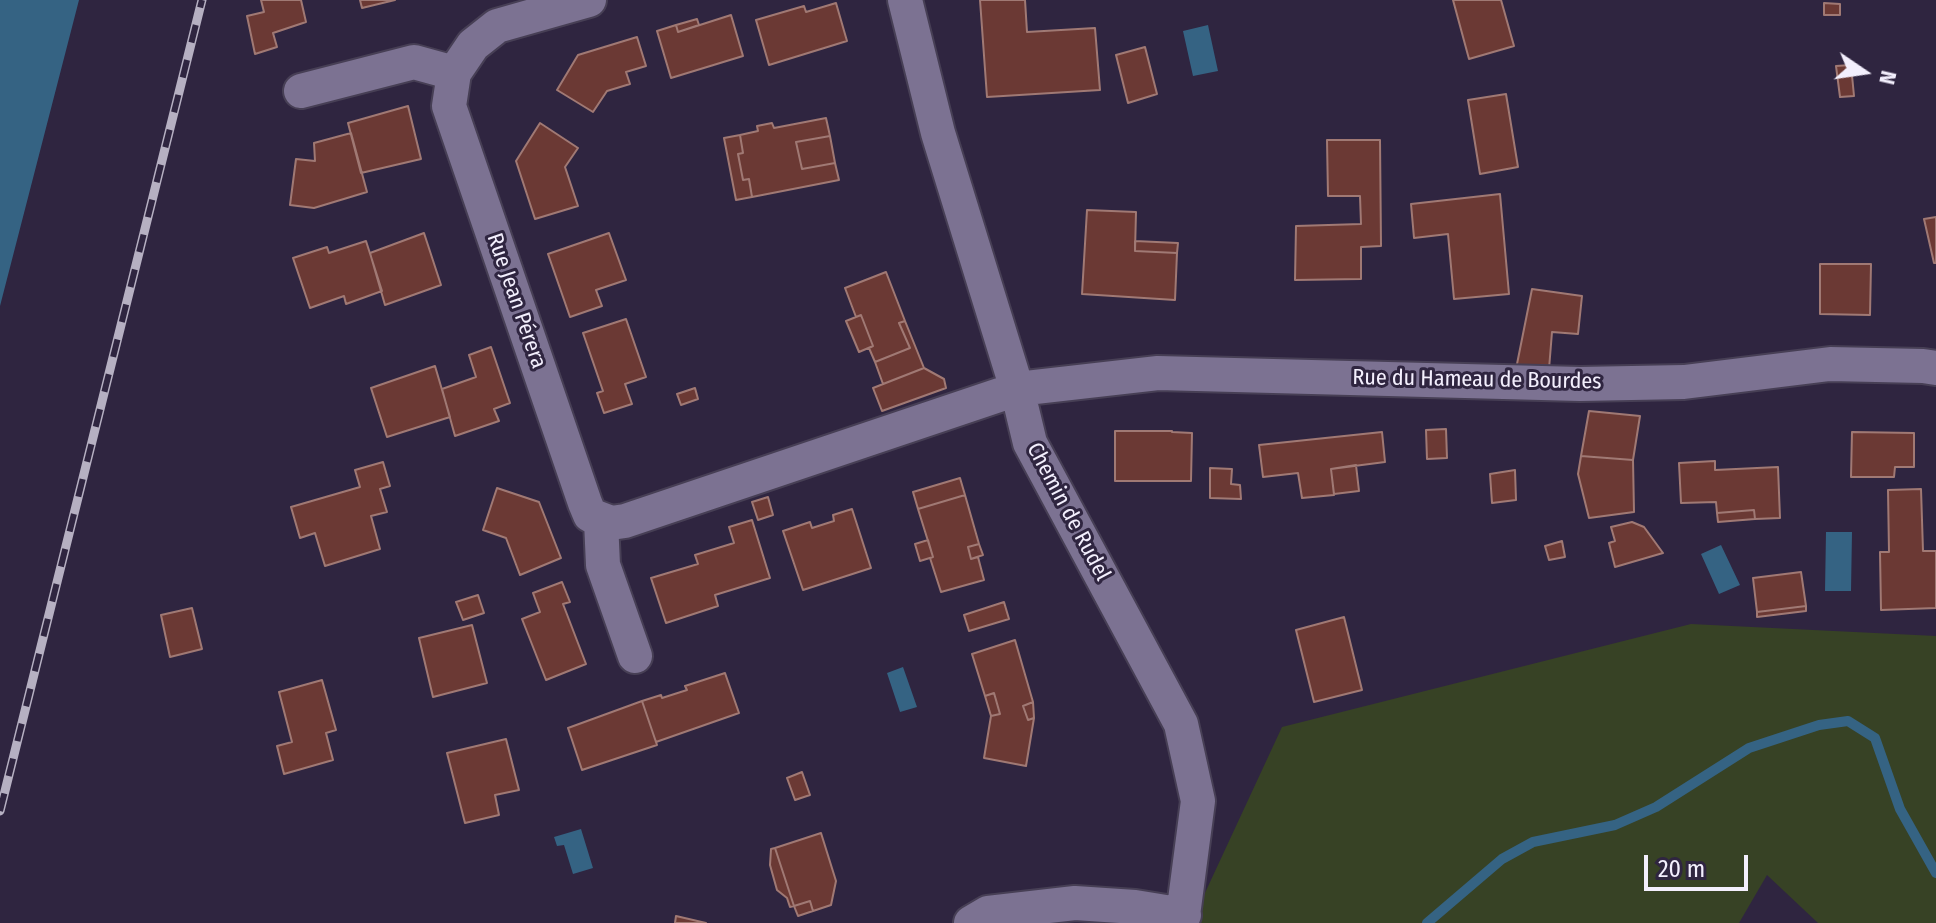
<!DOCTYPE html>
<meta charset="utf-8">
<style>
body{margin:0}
#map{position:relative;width:1936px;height:923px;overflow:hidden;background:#2f2540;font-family:"Fira Sans Condensed",sans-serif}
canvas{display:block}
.north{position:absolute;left:1824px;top:32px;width:80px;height:80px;-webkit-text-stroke:6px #2f2540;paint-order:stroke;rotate:103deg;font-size:22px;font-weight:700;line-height:32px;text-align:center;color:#f3effd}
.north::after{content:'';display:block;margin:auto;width:28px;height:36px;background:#f3effd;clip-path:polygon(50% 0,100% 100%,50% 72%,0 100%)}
.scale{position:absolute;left:1644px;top:855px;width:104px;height:36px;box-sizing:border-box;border:4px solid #f3effd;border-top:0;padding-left:10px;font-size:24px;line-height:28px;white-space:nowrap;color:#f3effd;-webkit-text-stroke:6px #2f2540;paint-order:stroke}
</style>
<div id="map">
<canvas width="1936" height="923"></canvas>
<div class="north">N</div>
<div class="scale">20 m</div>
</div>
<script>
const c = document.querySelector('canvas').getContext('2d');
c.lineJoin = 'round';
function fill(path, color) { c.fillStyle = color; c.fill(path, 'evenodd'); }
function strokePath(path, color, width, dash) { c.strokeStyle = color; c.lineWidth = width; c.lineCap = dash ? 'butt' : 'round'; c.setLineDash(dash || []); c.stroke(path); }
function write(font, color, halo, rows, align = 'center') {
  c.font = font + ' "Fira Sans Condensed",sans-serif'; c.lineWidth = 6; c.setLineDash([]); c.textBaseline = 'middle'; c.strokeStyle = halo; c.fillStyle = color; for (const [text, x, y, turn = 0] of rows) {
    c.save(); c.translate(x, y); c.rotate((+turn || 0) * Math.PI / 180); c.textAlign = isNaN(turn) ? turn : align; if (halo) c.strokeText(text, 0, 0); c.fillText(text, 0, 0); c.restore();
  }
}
fill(new Path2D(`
 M1691,624L1936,636V923H1818L1767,875L1739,923H1191L1282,727Z`), '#374225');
fill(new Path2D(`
 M0,0H79L0,306Z
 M1208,25L1218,71L1193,76L1183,31Z
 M1826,532H1852L1851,591H1825Z
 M1721,545L1740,585L1719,594L1701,554Z
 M903,667L917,707L900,712L887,673Z
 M581,829L593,868L573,874L564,845L557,846L554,837Z`), '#356383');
strokePath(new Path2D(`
 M1427,923L1502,859L1533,842L1615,825L1656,807L1749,748L1819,725L1848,721L1875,738L1900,809L1936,873`), '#356383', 10);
const building = new Path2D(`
 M261,0H301L306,22L273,33L277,47L255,54L247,16L264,12Z
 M360,0H395L362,8Z
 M980,0H1025L1027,32L1095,28L1100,90L987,97Z
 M1453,0H1501L1514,46L1469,59Z
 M836,3L847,41L769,65L756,20L804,6L806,12Z
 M1824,3L1840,4V15H1824Z
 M731,15L743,56L671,78L657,31L676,25L678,32Z
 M697,19L699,25L678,32L676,25Z
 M637,37L646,66L626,72L630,84L607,91L593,112L557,90L578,55Z
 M1145,47L1157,94L1128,103L1116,55Z
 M1851,65L1854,96L1840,97L1836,66Z
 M1506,94L1518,167L1480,174L1468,100Z
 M408,106L421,159L361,173L348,123Z
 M826,118L830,136L796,142L802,169L835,163L839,180L752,197L749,179L743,180L738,154L743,153L740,135L758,131L757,126L772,123L774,128Z
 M540,123L578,148L565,167L578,206L535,219L516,161Z
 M351,133L367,192L314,208L290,205L296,159L315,161L314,143Z
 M740,135L743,153L738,154L743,180L749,179L752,197L736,200L724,138Z
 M830,136L835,163L802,169L796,142Z
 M1327,140H1380L1381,246L1361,247V279L1295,280L1296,226L1361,224L1360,196H1328Z
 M1500,194L1509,294L1454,299L1448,234L1414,238L1411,204Z
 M1087,210L1136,212L1135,251L1177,253L1175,300L1082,294Z
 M1936,217V263H1934L1924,219Z
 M424,233L441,285L385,305L370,253Z
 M609,233L626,280L596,290L602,306L570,317L548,254Z
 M366,241L382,291L346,304L344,296L310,308L293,258L327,247L329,253Z
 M1135,241L1178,243L1177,253L1135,251Z
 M1820,264H1871L1870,315L1820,314Z
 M886,272L905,321L899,323L910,348L875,362L869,348L873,346L861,315L856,317L845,288Z
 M1532,289L1582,296L1578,334L1552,332L1549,369H1516Z
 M861,315L873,346L859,352L846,321Z
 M626,319L646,377L625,384L632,404L604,413L597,393L603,391L583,333Z
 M905,321L924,368L883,384L875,362L910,348L899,323Z
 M491,347L510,403L494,409L499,421L455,436L442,389L476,377L469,355Z
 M435,366L450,417L387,437L371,388Z
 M924,368L944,379L946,388L882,411L873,388Z
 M695,388L698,399L681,405L677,394Z
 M1589,411L1640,416L1633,460L1581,456Z
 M1446,429L1447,458L1427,459L1426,430Z
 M1115,431H1172V432L1192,433L1191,481H1115Z
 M1382,432L1385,462L1331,469L1334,495L1302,498L1298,473L1263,477L1259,445Z
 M1852,432L1914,433V467H1895L1894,477H1851Z
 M1581,456L1633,460L1634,512L1589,518L1578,474Z
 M1715,461V470L1778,467L1780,518L1755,519L1754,510L1717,513L1716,502L1681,503L1679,463Z
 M383,462L390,486L380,489L387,512L371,516L380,549L325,566L315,533L300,538L291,507L360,487L355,470Z
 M1356,465L1359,491L1334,494L1331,469Z
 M1210,468L1232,469L1231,484L1240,485L1241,499L1210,498Z
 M1515,470L1516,500L1492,503L1490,474Z
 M960,478L965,495L918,509L913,492Z
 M497,488L539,502L561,558L520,575L506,538L483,530Z
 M1921,489L1923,551H1936V608L1881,610L1880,552H1889L1888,490Z
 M965,495L979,544L968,547L971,559L978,557L984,580L941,592L930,558L933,557L918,509Z
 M768,497L773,515L758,520L752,502Z
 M852,509L871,568L803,590L783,531L810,522L812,528L834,521L833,515Z
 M1754,510L1755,519L1718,522L1717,513Z
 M752,520L770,578L715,595L718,606L666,623L651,578L698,564L695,555L734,543L729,527Z
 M1632,522L1644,527L1663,553L1615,567L1609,543L1615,541L1611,527Z
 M928,540L933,557L920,561L915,544Z
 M1562,541L1565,557L1549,560L1545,546Z
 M979,544L983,555L971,559L968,547Z
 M1801,572L1806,606L1757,612L1753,578Z
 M562,582L570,602L563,604L586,664L546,680L522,619L540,612L533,593Z
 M478,595L484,613L463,620L456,602Z
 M1004,602L1009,619L969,631L964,615Z
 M1806,606V611L1757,617V612Z
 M192,608L202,649L170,657L161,615Z
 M1344,617L1362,690L1314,702L1296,630Z
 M472,625L487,683L433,697L419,638Z
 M1015,640L1033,702L1023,706L1028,720L1034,718L1026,766L984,758L991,716L1000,714L994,693L985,696L972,654Z
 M725,673L739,713L656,742L642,701L661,695L662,698L687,690L685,686Z
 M322,680L336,730L326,733L333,760L284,774L277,746L292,742L279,692Z
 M994,693L1000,714L991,716L985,696Z
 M642,701L657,745L582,770L568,728Z
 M1033,702L1034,718L1028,720L1023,706Z
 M506,739L519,790L495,795L499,815L465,823L447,753Z
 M802,772L810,795L795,800L787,778Z
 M821,833L836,881L831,905L813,911L810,901L794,906L775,848Z
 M775,848L794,906L790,907L787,898L777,890L770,865L771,849Z
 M810,901L813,911L798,916L794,906Z
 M676,916L706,923H675Z`);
fill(building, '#6b3934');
strokePath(building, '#a07974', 2);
const street = new Path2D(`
 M589,0L497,26L473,45L454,73L449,106L585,503L590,515L611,523L625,521L1017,389L1035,387L1158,373L1580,384L1684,382L1830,364L1923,366L1936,368
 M905,0L938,133L1017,389L1030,443L1181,724L1198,801L1182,923
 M301,91L414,62L454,73
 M601,521L603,565L635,656
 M971,923L988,913L1075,903L1135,907L1184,915`);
strokePath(street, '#473f55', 38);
strokePath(street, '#7c7292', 34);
const rail = new Path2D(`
 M0,811L202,0`);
strokePath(rail, '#b6b0c2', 9);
strokePath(rail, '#2f2540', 6, [18]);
write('22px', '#f3effd', '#2f2540', [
 ["Rue Jean Pérera",516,301,71],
 ["Rue du Hameau de Bourdes",1477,380,1],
 ["Chemin de Rudel",1068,512,62]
]);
</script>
